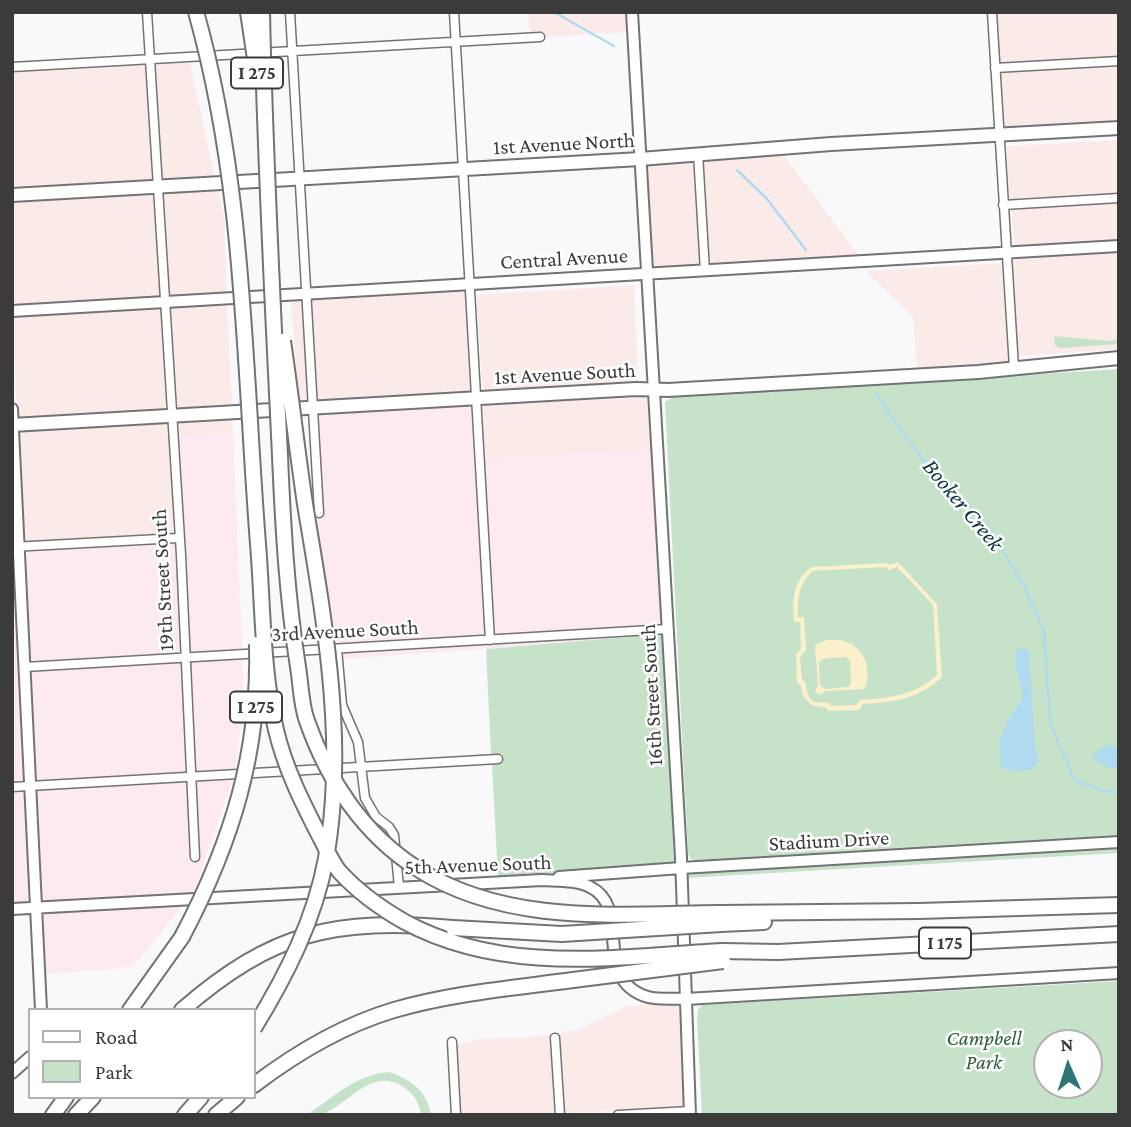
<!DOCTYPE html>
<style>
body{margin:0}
#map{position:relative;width:1131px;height:1127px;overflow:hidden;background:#f9f9fb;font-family:"Crimson Pro",serif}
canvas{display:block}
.frame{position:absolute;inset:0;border:14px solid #3b3b3c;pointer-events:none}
.legend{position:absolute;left:28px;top:1008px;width:228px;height:91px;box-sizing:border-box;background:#fff;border:2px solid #b1b1b1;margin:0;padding:9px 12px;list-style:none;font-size:21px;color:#3b3b3c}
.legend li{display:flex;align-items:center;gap:14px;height:35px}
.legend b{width:35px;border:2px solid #b1b1b1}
.north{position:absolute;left:1033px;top:1029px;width:70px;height:70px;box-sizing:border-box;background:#fff;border:2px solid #b1b1b1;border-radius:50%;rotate:357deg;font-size:19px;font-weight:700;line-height:28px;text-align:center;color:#3b3b3c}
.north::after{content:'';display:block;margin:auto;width:24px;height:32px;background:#2d7675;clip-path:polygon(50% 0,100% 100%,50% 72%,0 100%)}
</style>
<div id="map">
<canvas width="1131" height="1127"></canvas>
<div class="frame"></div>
<ul class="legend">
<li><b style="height:9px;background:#fff"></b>Road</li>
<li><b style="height:19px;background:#c6e3c9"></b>Park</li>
</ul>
<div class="north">N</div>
</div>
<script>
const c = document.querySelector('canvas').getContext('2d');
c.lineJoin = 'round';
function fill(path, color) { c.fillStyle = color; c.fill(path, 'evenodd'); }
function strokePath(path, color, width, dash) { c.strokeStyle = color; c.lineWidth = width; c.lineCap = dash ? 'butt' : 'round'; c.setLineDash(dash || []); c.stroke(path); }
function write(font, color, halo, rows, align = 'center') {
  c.font = font + ' "Crimson Pro",serif'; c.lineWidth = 5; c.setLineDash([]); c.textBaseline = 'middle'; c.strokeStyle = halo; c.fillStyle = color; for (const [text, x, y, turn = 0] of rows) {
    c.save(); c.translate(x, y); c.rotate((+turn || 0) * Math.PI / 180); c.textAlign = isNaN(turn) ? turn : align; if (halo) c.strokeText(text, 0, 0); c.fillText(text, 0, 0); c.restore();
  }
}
fill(new Path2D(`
 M528,12H628L629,32L544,37V32L530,33Z
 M1119,12V56L999,63L996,13Z
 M190,62L215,179L162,182L155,64Z
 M147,64L154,182L12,190V72Z
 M1119,66V123L1003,130L999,72Z
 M1119,140V193L1010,200L1006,146Z
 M783,154L860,257L709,266L703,160Z
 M694,160L701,266L651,269L645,164Z
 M217,188L224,218L227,294L169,297L163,191Z
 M154,191L161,298L12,306V200Z
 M1119,202V241L1014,246L1011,209Z
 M1119,251V349L1018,356L1012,262L1015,260L1018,257Z
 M1002,263L1008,363L917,367L913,317L866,271Z
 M634,285L638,381L492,392L483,388L476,295Z
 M466,289L472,394L316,403L310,298Z
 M291,299H302L308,403L299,404Z
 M227,303L232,408L176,411L170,306Z
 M162,307L167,412L17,420L12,315Z
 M650,393L653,450L486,458L483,403Z
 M232,417L233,433L179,437L184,538L176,420Z
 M168,421L174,533L23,542L20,429Z
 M655,1003H682L686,1107L564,1113L559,1033L578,1030L625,1007Z
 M551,1034L556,1113L460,1115L456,1045L481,1039L525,1038Z`), '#fbebe8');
fill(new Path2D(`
 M472,403L486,635L336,644L315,518L323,517L317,412Z
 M480,403H483L487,457L653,450L663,625L494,635Z
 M233,433L242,649L189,653L179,437Z
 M175,542L181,653L29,662L24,553Z
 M12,551H15L25,782L12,783Z
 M643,635L620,639L342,659V653Z
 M242,659L244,709L234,770L195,772L189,662Z
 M181,662L187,772L33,781L30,671Z
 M233,779L193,894L40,903L34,790L188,782L191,861L199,862L196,781Z
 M26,791L32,903L12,904V792Z
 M184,904L133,967L44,974L41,912Z`), '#fde9f2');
fill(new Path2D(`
 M1054,336L1110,341L1119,338V344L1061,348L1055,346Z
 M1119,369V835L696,862L690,858L688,853L665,402L674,397Z
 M664,634L677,863L498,878L492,764L503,763L502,754H491L486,649Z
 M1119,847V853L686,878V872Z
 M1119,981V1115H702L697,1020L698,1010L702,1005ZM1047,1043H1089V1085H1047Z
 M389,1072C411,1079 427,1091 431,1115H421C419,1103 415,1095 405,1088C373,1065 350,1103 323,1114C318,1116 312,1115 307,1115C332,1098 357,1074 389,1072Z`), '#c6e3c9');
fill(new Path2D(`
 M898,562L937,604L942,677C919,699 894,702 863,704L859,710L829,711L826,708L811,705L803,696L801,685L797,683L796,654L801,649L800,622H794C792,602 793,578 812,567L887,563L890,565ZM885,567L889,570L897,567L933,605L937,675C916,695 889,698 860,700L856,705L831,706L829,703L813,702L808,695L805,682L802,680L800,657L806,650L804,617H798C797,599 799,583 813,571Z
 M826,640C856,635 875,661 865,689L825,691L821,695L816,693L815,690L818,686L815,645ZM846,657L850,661L851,683L848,687L825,689L820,685L819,662L823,659Z`), '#faf0ca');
fill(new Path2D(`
 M1023,648L1029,652L1035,746L1039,761L1032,770L1010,771L1001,768L1000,739L1010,717L1023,697C1021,675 1013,675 1016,650Z
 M1109,745L1119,747V768H1109L1092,758L1099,749Z`), '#afdaf0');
strokePath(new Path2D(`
 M554,12L614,46
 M737,170L767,199L806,250
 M876,393L896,424L934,473L973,510L991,531L1023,584L1044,631L1050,723L1075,781L1104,791L1119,793`), '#afdaf0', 2.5);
const minor = new Path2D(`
 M147,12L181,555L195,857
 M290,12L319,513
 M454,12L490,640
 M992,12L1014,368
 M12,67L540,37
 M995,68L1119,61
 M698,153L705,271
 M1003,205L1119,198
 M12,547L178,538
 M337,649L342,705L358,742L365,798L376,817L389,827L394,835L399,887
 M25,667L668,629
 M12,787L498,759
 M555,1038L560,1115
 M452,1042L456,1115
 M618,1115L690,1111`);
const tertiary = new Path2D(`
 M632,12L681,857L690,1115
 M12,311L1119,246
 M12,409L41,1010
 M559,877L681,868L1119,842
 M12,909L542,880C557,881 577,880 590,887C633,907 590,980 648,997C660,1000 674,998 686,999L1119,973
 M12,1073L30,1057`);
const primary = new Path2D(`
 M12,195L640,159L831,144L1119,128
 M12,425L636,389L668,390L978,372L1119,358`);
const motorway = new Path2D(`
 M720,913L919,911L1119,905
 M721,924L764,922
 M722,951L778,952L1119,934
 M130,1010L182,937
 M182,1010C273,931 335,918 453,928
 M254,1085C296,1053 344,1025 394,1010C452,993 514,988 573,980
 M53,1115L66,1097
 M76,1115L93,1097
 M185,1115L201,1097
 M216,1115L237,1097`);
strokePath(minor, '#727375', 11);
strokePath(tertiary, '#727375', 14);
strokePath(primary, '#727375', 16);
strokePath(motorway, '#727375', 18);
strokePath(minor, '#fff', 8);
strokePath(tertiary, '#fff', 10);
strokePath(primary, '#fff', 12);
strokePath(motorway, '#fff', 14);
const motorwayBridge = new Path2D(`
 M196,12C245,185 244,366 258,544C263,605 262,670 276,730C285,768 302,802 320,837C326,848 331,861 339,871C357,891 382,909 405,922C503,975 616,957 722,951
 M248,12L255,59
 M262,12C265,160 273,308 280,456C283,527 287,597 298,667C301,685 301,705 307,721C328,781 364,835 418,869C507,926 620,914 720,913
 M453,928L562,934L721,924
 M182,937C232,842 260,752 257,644
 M573,980L723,961
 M254,1028C286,976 315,919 326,858C347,741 324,619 305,504C297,450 291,395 283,341`);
strokePath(motorwayBridge, '#727375', 18, []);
strokePath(motorwayBridge, '#fff', 14);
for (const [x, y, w] of [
 [257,73,52],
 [256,707,52],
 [945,943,52]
]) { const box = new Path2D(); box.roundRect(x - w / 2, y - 15.5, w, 31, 5); c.fillStyle = '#fff'; c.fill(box); strokePath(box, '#3b3b3c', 2); }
write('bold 19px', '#3b3b3c', null, [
 ["I 275",257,73],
 ["I 275",256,707],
 ["I 175",945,943]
]);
write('21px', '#3b3b3c', '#fff', [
 ["1st Avenue North",564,144,-3],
 ["Central Avenue",564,259,-3],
 ["1st Avenue South",565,374,-3],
 ["19th Street South",163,580,-93],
 ["3rd Avenue South",345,631,-3],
 ["16th Street South",652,695,-93],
 ["Stadium Drive",829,841,-3],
 ["5th Avenue South",478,865,-2]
]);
write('italic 21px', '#2e5e35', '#fff', [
 ["Campbell",984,1039],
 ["Park",984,1063]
]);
write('italic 23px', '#0d3243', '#fff', [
 ["Booker Creek",963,505,50]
]);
</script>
